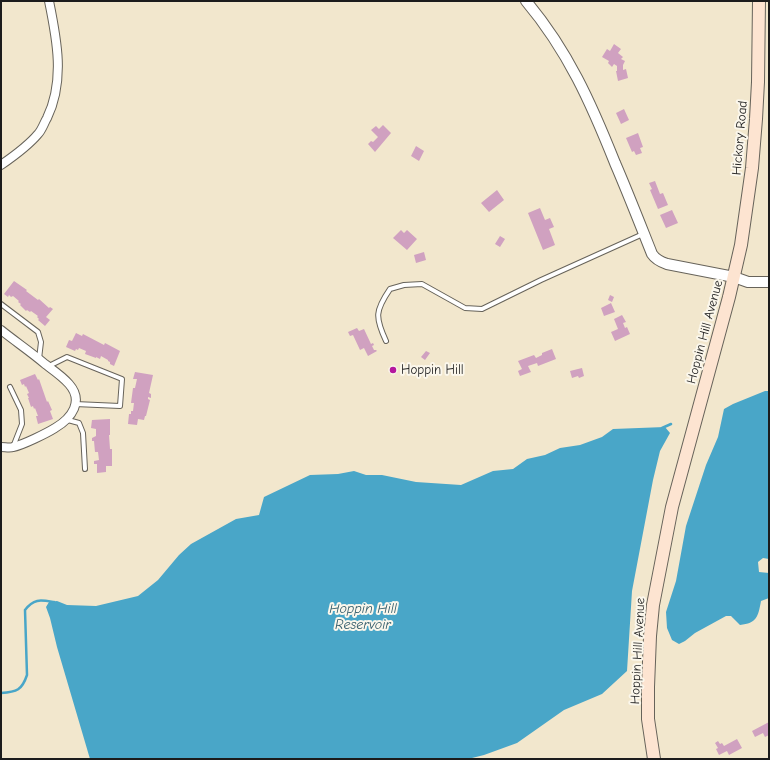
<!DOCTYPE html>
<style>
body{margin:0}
#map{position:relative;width:770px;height:760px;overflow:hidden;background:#f2e7cd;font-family:"Comic Neue",sans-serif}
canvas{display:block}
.frame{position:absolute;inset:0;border:2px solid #1c1c1c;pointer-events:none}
</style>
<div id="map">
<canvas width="770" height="760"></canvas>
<div class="frame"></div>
</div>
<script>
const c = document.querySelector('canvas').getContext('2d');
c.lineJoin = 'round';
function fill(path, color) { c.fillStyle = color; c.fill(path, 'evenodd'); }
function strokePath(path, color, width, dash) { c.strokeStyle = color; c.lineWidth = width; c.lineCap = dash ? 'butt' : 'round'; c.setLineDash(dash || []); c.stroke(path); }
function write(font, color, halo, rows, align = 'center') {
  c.font = font + ' "Comic Neue",sans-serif'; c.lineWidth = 4; c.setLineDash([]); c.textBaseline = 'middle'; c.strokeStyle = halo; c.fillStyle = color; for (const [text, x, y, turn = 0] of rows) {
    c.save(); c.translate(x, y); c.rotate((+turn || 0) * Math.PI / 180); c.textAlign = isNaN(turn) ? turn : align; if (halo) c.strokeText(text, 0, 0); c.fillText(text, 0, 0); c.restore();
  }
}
fill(new Path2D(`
 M765,391H769V559L763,558L758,562L759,572L769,573V598L761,601C758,617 757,623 740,625L731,616H726L695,633L685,641L679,644L672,640L667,628L666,612L676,581L686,526L706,465L718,437L724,409L733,404Z
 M665,427L670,433L660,451L653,480L632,591L627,671L602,694L564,710L517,743L484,755L468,759H90L57,647L50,618L46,607L49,602L57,601L67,605L96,606L138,596L158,580L179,555L191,544L236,519L259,515L264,497L310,475L338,474L354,471L366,475H382L416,482L461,485L493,471L513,469L527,459L545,455L560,448L580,445L602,437L613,429Z`), '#49a6c8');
strokePath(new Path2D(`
 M662,428L671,424
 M1,693C17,692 22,690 27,675L25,610C34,598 41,600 54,602`), '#49a6c8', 2.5);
fill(new Path2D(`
 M614,44L621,49L618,53L623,57L621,59L625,61L623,65V70L626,69L628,78L618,81L616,71H617V66L614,64L612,67L608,63L609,61L602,57L607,49L610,51Z
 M624,109L629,120L621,124L616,113Z
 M383,125L391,133L375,152L368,144L371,141L373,142L378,137L371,130L376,126L379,129Z
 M638,133L643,147L640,148L642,153L636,155L634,151L632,152L626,138Z
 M416,146L424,151L419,161L411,156Z
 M655,181L660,194L663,193L668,205L658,209L650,190L652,189L649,183Z
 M497,190L504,200L489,212L481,203Z
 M540,208L545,220L550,218L554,227L549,229L555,245L543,250L528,213Z
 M672,210L678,223L666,228L660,215Z
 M401,230L404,233L407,230L417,239L407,250L393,238Z
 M500,236L505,239L500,247L495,244Z
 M424,252L426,260L416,263L414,255Z
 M14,281L27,290L26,291L38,300L39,299L49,308L50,307L53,309L46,317L50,320L45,326L38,320L39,319L37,317L38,316L31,311L30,312L27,310L26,311L20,305L21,304L18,302L19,301L13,296L11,297L9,295L8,297L4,294Z
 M610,295L614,297L612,302L608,300Z
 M611,303L615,312L604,316L601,308Z
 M622,315L626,322L623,323L625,328L627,327L630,334L615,341L611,332L618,329L614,319Z
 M357,328L359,331L364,329L371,344L373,343L374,345L372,346L374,350H376L377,351L368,356L364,348L360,350L353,335L350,336L348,332Z
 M76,333L82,336L83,334L104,345L105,343L120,351L114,366L110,364V362L108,361V360L101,356L100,359L96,357V358L85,354L86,351L79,348L78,350L76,349L75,351L66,347L69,340L72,341Z
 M552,349L556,359L538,366L537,363L528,366L531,372L520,376L518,371L522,369L518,361L534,355L536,358L542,355V353Z
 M426,351L430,353L425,360L421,357Z
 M582,368L584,376L579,378L578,376L572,378L570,371Z
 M135,372L153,375L149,393L151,394V398L148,397V399L150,400L146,416H145L144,420L138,419L137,425L128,424L129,414H131V411H133L134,403H131L133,388H135L137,379H133Z
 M35,374L38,380L39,379L47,402L48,401L52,410L50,411L53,419L38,424L36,416H38L35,408L34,409L33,406L31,407L28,398H29L27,394L29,393L26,386L25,387L24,384L22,385L20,380Z
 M110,419V435H109L110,449H112V466H106V472L97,473V464H94V461L99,460L98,452H95L94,441H92V438L96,436V429L91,428L92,420Z
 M769,722V735L765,737L763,733L755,737L752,731Z
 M737,739L742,748L729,755L727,751L719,755L716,749L718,748L715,743L718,741L720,744L722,743L724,746Z`), '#d0a1c0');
const service = new Path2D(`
 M1,304L38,332L41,342L39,359
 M386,341C375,317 375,311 390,289L404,285L422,284L465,308L482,309L541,280L643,234
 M49,366L67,357L122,379L120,406L75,404
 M10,387L21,410L22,424L13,447
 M68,420L79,423L83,433L85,469`);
const minor = new Path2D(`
 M1,165C14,156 28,146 38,134C42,130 44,123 47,118C65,81 57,40 49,1
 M1,330C16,342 31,352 45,364C53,370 62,376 69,384C84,401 72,418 55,428C47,433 23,445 13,447C10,448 5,447 1,447`);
const tertiary = new Path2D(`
 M526,1C568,51 591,103 615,163C628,193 640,224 652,254C656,260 661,262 667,264L734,277L748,282H769`);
const secondary = new Path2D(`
 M654,759L648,719V687L650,636L653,605L672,507L729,297L741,245L752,168L756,119L758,82L759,1`);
strokePath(service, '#67635a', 6);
strokePath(minor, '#67635a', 10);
strokePath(tertiary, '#67635a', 12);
strokePath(secondary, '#67635a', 14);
strokePath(service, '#fff', 4);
strokePath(minor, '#fff', 8);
strokePath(tertiary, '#fff', 10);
strokePath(secondary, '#fde4d1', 12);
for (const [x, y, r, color] of [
 [393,370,4,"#b5179e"]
]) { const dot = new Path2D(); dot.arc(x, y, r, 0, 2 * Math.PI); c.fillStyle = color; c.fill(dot); strokePath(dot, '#fbf7ec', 1.5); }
write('13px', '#1c1c1c', '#fbf7ec', [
 ["Hickory Road",740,138,-85],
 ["Hoppin Hill Avenue",705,332,-75],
 ["Hoppin Hill Avenue",638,651,-87]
]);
write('13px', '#1c1c1c', '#fbf7ec', [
 ["Hoppin Hill",401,370]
], 'left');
write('italic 14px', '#305a69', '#fbf7ec', [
 ["Hoppin Hill",363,609],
 ["Reservoir",363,625]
]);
</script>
